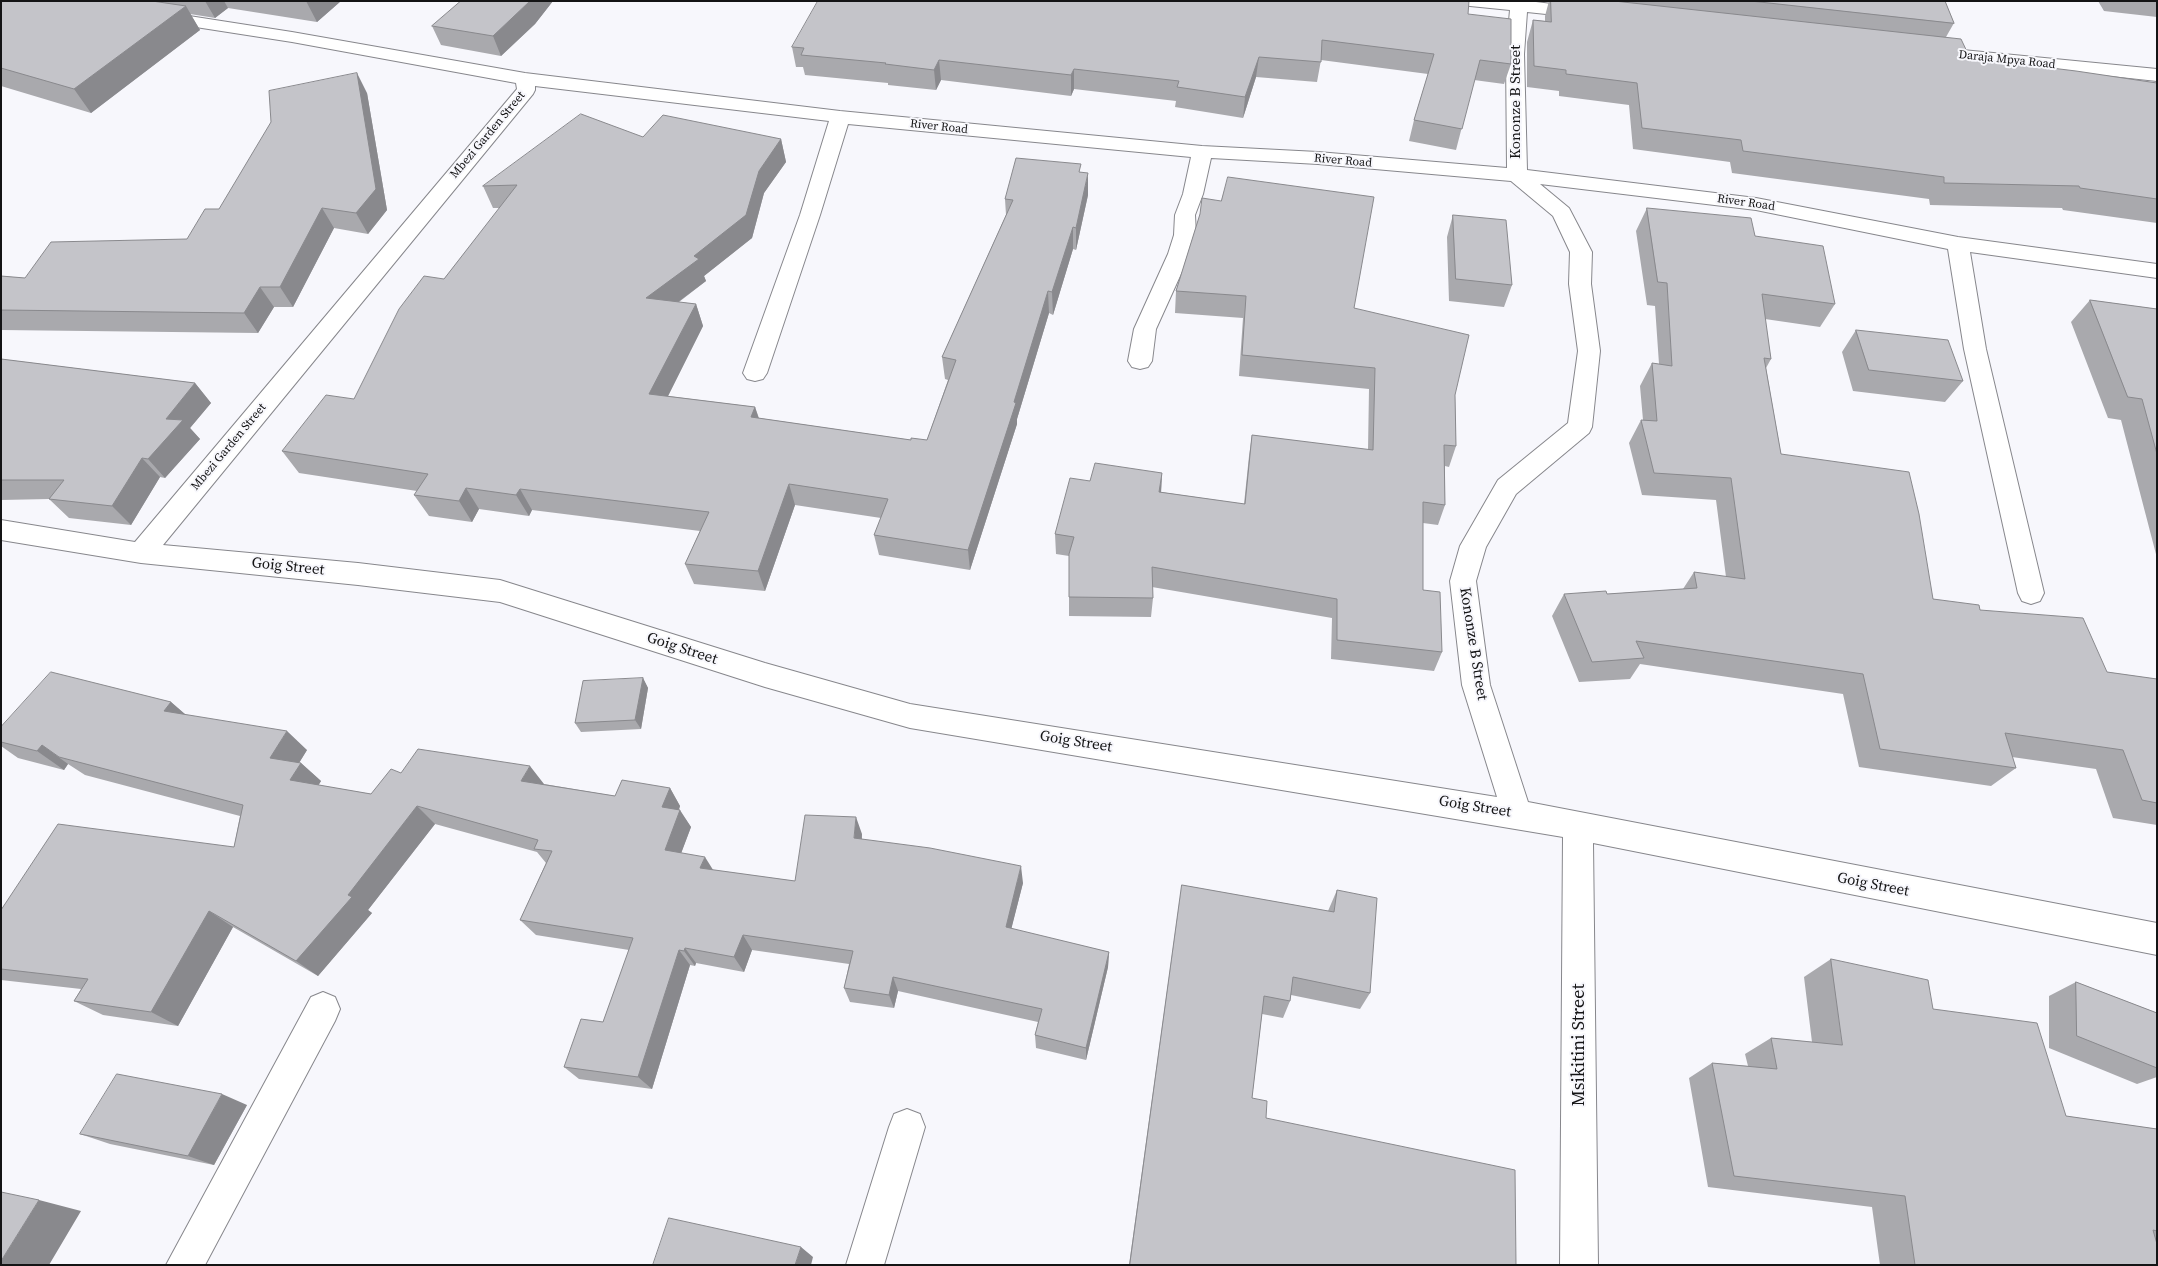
<!DOCTYPE html>
<style>
body{margin:0}
#map{position:relative;width:2158px;height:1266px;overflow:hidden;background:#f7f7fc;font-family:"Source Serif 4",serif}
canvas{display:block}
.frame{position:absolute;inset:0;border:2px solid #141415;pointer-events:none}
</style>
<div id="map">
<canvas width="2158" height="1266"></canvas>
<div class="frame"></div>
</div>
<script>
const c = document.querySelector('canvas').getContext('2d');
c.lineJoin = 'round';
function strokePath(path, color, width, dash) { c.strokeStyle = color; c.lineWidth = width; c.lineCap = dash ? 'butt' : 'round'; c.setLineDash(dash || []); c.stroke(path); }
function fill(path, color) { c.fillStyle = color; c.fill(path, 'evenodd'); }
function write(font, color, halo, rows, align = 'center') {
  c.font = font + ' "Source Serif 4",serif'; c.lineWidth = 4; c.setLineDash([]); c.textBaseline = 'middle'; c.strokeStyle = halo; c.fillStyle = color; for (const [text, x, y, turn = 0] of rows) {
    c.save(); c.translate(x, y); c.rotate((+turn || 0) * Math.PI / 180); c.textAlign = isNaN(turn) ? turn : align; if (halo) c.strokeText(text, 0, 0); c.fillText(text, 0, 0); c.restore();
  }
}
const street = new Path2D(`
 M1461,1H1528L1584,8L1590,9L1593,13L1590,17L1584,18L1527,12L1524,54L1527,170L1756,198L1958,237L2157,264V278L1970,252L1986,349L2044,593L2040,601L2031,604L2022,601L2018,593L1964,349L1948,249L1756,210L1540,184L1569,208L1592,252L1591,284L1600,351L1592,427L1589,433L1516,494L1486,547L1476,581L1490,685L1528,802L2157,923V955L1593,843L1598,1265H1560L1563,837L910,728L765,687L500,602L358,585L141,563L1,540V520L135,542L517,89L516,83L292,42L157,21L151,20L148,16L151,12L157,11L292,32L525,73L840,111L1202,146L1318,152L1507,168L1506,54L1510,10L1470,6L1464,5ZM535,86L829,121L800,215L743,373L747,379L755,381L763,379L767,373L820,215L848,124L1191,157L1183,194L1175,215L1174,235L1168,254L1134,329L1128,361L1132,367L1140,369L1148,367L1152,361L1156,329L1190,254L1196,235L1195,215L1203,194L1211,158L1318,164L1511,181L1553,216L1570,252L1569,284L1578,351L1568,423L1498,480L1460,546L1450,581L1462,685L1497,797L910,704L765,663L500,580L358,563L163,545L533,94L535,90Z
 M1932,47L2157,69V81L1926,56L1923,52L1926,48Z
 M323,992L335,997L340,1009L335,1021L205,1265H166L311,997Z
 M907,1109L920,1114L925,1127L884,1265H846L889,1127L894,1114Z`);
strokePath(street, '#87878c', 2);
fill(street, '#fff');
fill(new Path2D(`
 M1,1H341L317,22L228,8L215,18L190,14L200,30L91,113L1,86Z
 M461,1H553L535,24L501,56L441,45L432,26Z
 M1548,1H1945L1954,23L1946,37L1970,58L2157,83V223L2063,210L2062,208L1930,205L1929,199L1732,173L1730,162L1633,149L1629,105L1559,96V91L1527,87V42L1533,20L1545,21V16L1549,1Z
 M2098,1H2157V17L2104,11Z
 M1468,14L1511,64L1504,84L1474,80L1456,150L1409,141L1414,120L1428,74L1321,60L1317,82L1256,77L1243,118L1175,107L1176,101L1074,89L1071,96L941,80L936,90L888,85V83L805,75L803,67H796L792,47Z
 M367,93L387,210L368,234L334,228L293,307H274L258,333L1,330V276L25,278L187,239L219,209Z
 M643,137L781,139L786,162L764,193L752,238L704,276L706,281L679,302L696,304L703,326L668,396L755,407L759,418L911,440H927L948,380L945,379L942,357L1006,215L1005,199L1081,172L1088,195L1076,250L1073,249L1053,315L1049,313L1017,419V424L970,570L879,555L874,535L881,518L795,505L765,591L694,584L685,564L700,531L532,510L529,516L479,509L472,522L429,516L414,495L417,491L299,473L282,451L354,399L444,279L500,208H493L483,186Z
 M1647,208L1755,236L1835,304L1820,327L1765,319L1771,359L1766,368L1781,454L1933,599L1980,610L2107,672L2157,679V825L2113,818L2096,769L2012,757L2016,768L1991,786L1859,767L1843,694L1640,664L1630,679L1579,682L1552,616L1564,594H1607L1683,589L1694,572L1726,577L1716,500L1642,495L1629,443L1641,420H1643L1640,386L1652,363L1659,364L1655,306L1647,305L1636,231Z
 M1200,214L1354,308L1455,395L1456,446L1449,467L1445,466V505L1438,525L1423,523V590L1442,652L1434,671L1331,659L1332,618L1152,587L1153,598L1151,617L1069,616V556L1056,554L1055,534L1090,481L1162,473L1161,492L1244,504L1249,456L1252,435L1368,450L1369,389L1239,376L1243,318L1175,313L1176,291Z
 M1453,215L1512,285L1504,307L1449,301L1447,237Z
 M2090,300L2157,309V558L2121,420L2108,418L2071,322Z
 M1856,330L1963,381L1945,402L1853,391L1842,352Z
 M1,359L195,383L211,403L190,428L200,439L165,478L160,477L131,525L69,518L49,499L1,500Z
 M643,678L648,688L641,729L581,732L575,723Z
 M171,702L186,715L307,750L299,763H301L321,781L318,785L371,794L401,773L544,784L615,796L670,788L680,806L679,810L691,827L681,853L713,870L795,881L862,834V839L1023,883L1011,929L1109,952L1108,967L1086,1060L1036,1048L1035,1035L1038,1022L898,991L894,1008L850,1002L844,988L849,964L752,950L744,972L696,963L695,966L690,965L652,1089L579,1079L564,1067L603,1022L629,950L536,935L520,920L546,863L537,852L435,824L368,910L372,913L318,976L233,927L178,1026L103,1015L74,1001L81,989L1,980V910L234,847L240,816L85,775L68,764L64,770L18,758L1,746V727Z
 M1182,885L1328,911L1337,890L1370,993L1360,1009L1291,995L1290,1001L1283,1018L1262,1014L1252,1098L1266,1118L1516,1265H1129L1179,904Z
 M1831,959L1933,1009L2066,1116L2157,1129V1265H1880L1872,1207L1708,1187L1689,1078L1712,1063L1748,1066L1745,1054L1771,1038L1812,1042L1804,977Z
 M2076,982L2157,1013V1077L2137,1084L2049,1048V996Z
 M247,1105L214,1165L110,1144L80,1134Z`), '#a9a9ad');
fill(new Path2D(`
 M205,1H224L228,8L215,18Z
 M306,1H341L317,22Z
 M530,1H553L535,24L501,56L493,36Z
 M186,6L200,30L91,113L74,89Z
 M1259,57L1256,77L1243,118L1245,97Z
 M939,60L941,80L936,90L934,70Z
 M1074,69V89L1071,96V75Z
 M357,73L367,93L387,210L368,234L356,213Z
 M781,139L786,162L764,193L752,238L704,276L706,281L654,320L646,298L759,171Z
 M1088,173V195L1076,250V228Z
 M322,208L334,228L293,307L280,287Z
 M1073,227V249L1053,315L1052,292Z
 M260,287L274,307L258,333L244,313Z
 M1048,291L1049,313L1017,419V424L970,570L968,550Z
 M696,304L703,326L658,416L649,394Z
 M195,383L211,403L190,428L200,439L165,478L148,459L166,419Z
 M755,407L762,429L751,417Z
 M142,458L160,477L131,525L112,506Z
 M1162,473L1161,493L1159,492Z
 M789,484L795,505L765,591L758,571Z
 M466,488L479,509L472,522L459,501Z
 M520,489L532,510L529,516L516,495Z
 M643,678L648,688L641,729L635,720Z
 M171,702L194,722L164,711Z
 M287,731L307,750L291,776L270,758Z
 M42,745L68,764L64,770L37,751Z
 M301,763L321,781L311,798L290,780Z
 M530,766L544,784L536,799L521,781Z
 M670,788L680,806L673,825L662,807Z
 M417,806L435,824L368,910L372,913L318,976L296,961Z
 M680,810L691,827L676,867L665,850Z
 M856,817L862,834L860,855L854,838Z
 M705,857L715,873L700,868Z
 M1021,866L1023,883L1008,942L1006,927Z
 M209,911L233,927L178,1026L151,1012Z
 M743,935L752,950L744,972L734,957Z
 M685,948L696,963L695,966L684,951Z
 M679,950L690,965L652,1089L638,1077Z
 M1109,952L1108,967L1086,1060V1048Z
 M893,977L898,991L894,1008L889,995Z
 M222,1094L247,1105L214,1165L188,1156Z
 M39,1200L81,1211L49,1265H1V1261Z
 M801,1247L813,1257L811,1265H795Z`), '#89898d');
const building = new Path2D(`
 M1,1H152L186,6L74,89L1,68Z
 M461,1H530L493,36L432,26Z
 M818,1H1469L1468,14L1511,19V64L1480,60L1462,129L1414,120L1434,54L1322,40L1321,62L1259,57L1245,97L1177,87L1179,81L1074,69L1071,75L939,60L934,70L885,64L886,63L801,55L804,48L792,47Z
 M1551,1H1614L1961,39L1970,58L2076,71L2157,83V199L2080,188L2079,186L1944,183V177L1743,151L1741,140L1642,128L1637,83L1566,74V70L1534,66L1533,20L1551,22Z
 M1751,1H1945L1954,23Z
 M357,73L376,189L356,213L322,208L280,287H260L244,313L1,310V276L25,278L51,242L187,239L205,209H219L271,122L269,91Z
 M581,114L643,137L663,115L781,139L759,171L746,215L694,256L699,259L646,298L696,304L649,394L755,407L751,417L911,440V438L927,440L956,360L942,357L1013,200L1005,199L1016,158L1081,164L1079,172L1088,173L1076,228L1073,227L1052,292L1048,291L1014,402L1016,403L968,550L874,535L888,499L789,484L758,571L685,564L709,512L520,489L516,495L466,488L459,501L414,495L428,474L282,451L326,395L354,399L399,309L424,276L444,279L517,185L483,186Z
 M1228,177L1374,197L1354,308L1469,335L1455,395L1456,446L1444,445L1445,505L1423,502V590L1440,592L1442,652L1337,640V599L1152,567L1153,598L1069,597V554L1074,537L1055,534L1070,478L1090,481L1095,463L1162,473L1159,492L1245,504L1252,435L1373,450L1375,368L1242,355L1246,296L1176,291L1200,214L1202,198L1221,201Z
 M1647,208L1751,218L1755,236L1823,246L1835,304L1762,294L1771,359L1764,358L1781,454L1909,472L1919,514L1933,599L1979,605L1980,610L2083,618L2107,672L2157,679V803L2142,800L2123,750L2005,733L2016,768L1880,749L1863,674L1636,641L1644,658L1592,662L1564,594L1606,591L1607,594L1697,588L1694,572L1745,579L1731,478L1654,473L1641,420L1657,421L1652,363L1672,366L1667,283L1658,282Z
 M1453,215L1506,220L1512,285L1456,279Z
 M2090,300L2157,309V454L2142,399L2128,397Z
 M1856,330L1948,340L1963,381L1869,370Z
 M1,359L195,383L166,419L183,420L148,459L142,458L112,506L49,499L64,480H1Z
 M51,672L171,702L164,711L287,731L270,758L301,763L290,780L371,794L391,769L401,773L418,749L530,766L521,781L615,796L622,780L670,788L662,807L680,810L665,850L705,857L700,868L795,881L805,815L856,817L854,838L930,848L1021,866L1006,927L1109,952L1086,1048L1035,1035L1042,1009L893,977L889,995L844,988L853,951L743,935L734,957L685,948L684,951L679,950L638,1077L564,1067L581,1019L603,1022L633,938L520,920L552,851L534,849L538,840L417,806L348,895L352,897L296,961L209,911L151,1012L74,1001L88,979L1,969V910L58,824L234,847L243,805L59,757L42,745L37,751L1,742V727Z
 M643,678L635,720L575,723L583,681Z
 M1182,885L1334,912L1337,890L1377,898L1370,993L1293,977L1290,1001L1264,996L1252,1098L1267,1101L1266,1118L1515,1170L1516,1265H1130Z
 M1831,959L1928,980L1933,1009L2037,1023L2066,1116L2157,1129V1231L2153,1230L2157,1244V1265H1915L1905,1196L1734,1176L1712,1063L1777,1069L1771,1038L1842,1045Z
 M2076,982L2157,1013V1068L2077,1036Z
 M117,1074L222,1094L188,1156L80,1134Z
 M1,1192L39,1200L1,1261Z
 M669,1218L801,1247L795,1265H653Z`);
fill(building, '#c4c4c9');
strokePath(building, '#89898d', 1);
write('12px', '#141415', '#f7f7fc', [
 ["Daraja Mpya Road",2007,60,6],
 ["River Road",939,127,6],
 ["Mbezi Garden Street",488,135,-50],
 ["River Road",1343,161,5],
 ["River Road",1746,203,8],
 ["Mbezi Garden Street",229,447,-50]
]);
write('15px', '#141415', '#f7f7fc', [
 ["Kononze B Street",1516,102,-90],
 ["Goig Street",288,567,6],
 ["Kononze B Street",1473,644,81],
 ["Goig Street",682,649,18],
 ["Goig Street",1076,742,9],
 ["Goig Street",1475,807,9],
 ["Goig Street",1873,885,11]
]);
write('18px', '#141415', '#f7f7fc', [
 ["Msikitini Street",1579,1045,-90]
]);
</script>
